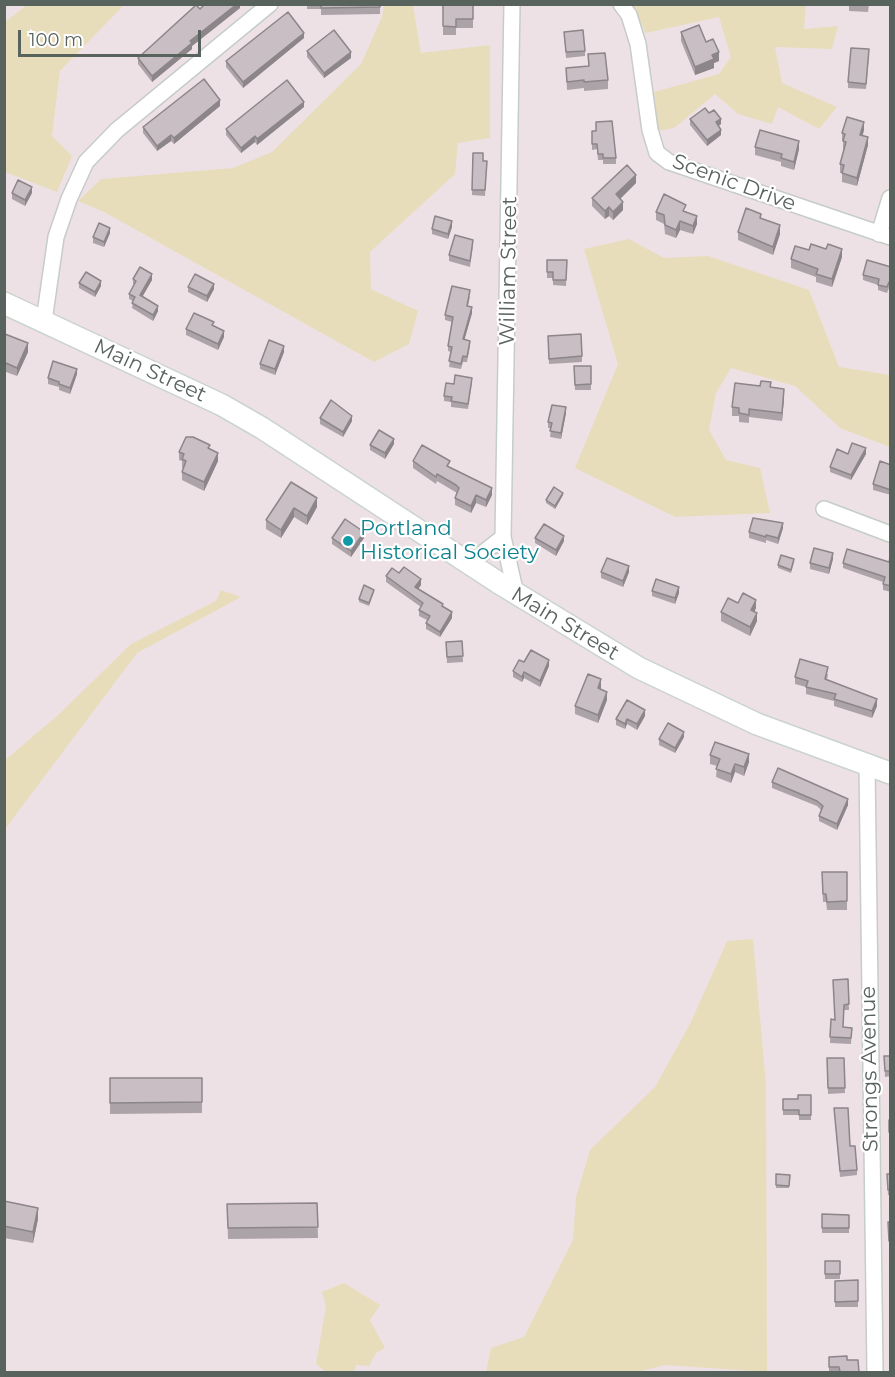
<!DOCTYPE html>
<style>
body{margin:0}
#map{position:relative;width:895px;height:1377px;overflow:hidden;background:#eee1e6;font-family:Montserrat,sans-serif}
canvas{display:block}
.frame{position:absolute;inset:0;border:6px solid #59635d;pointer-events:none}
.scale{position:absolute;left:18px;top:30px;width:183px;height:27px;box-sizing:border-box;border:3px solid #59635d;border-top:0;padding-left:8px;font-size:18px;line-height:21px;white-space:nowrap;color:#59635d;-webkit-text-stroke:4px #fff;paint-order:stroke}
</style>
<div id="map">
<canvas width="895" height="1377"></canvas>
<div class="frame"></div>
<div class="scale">100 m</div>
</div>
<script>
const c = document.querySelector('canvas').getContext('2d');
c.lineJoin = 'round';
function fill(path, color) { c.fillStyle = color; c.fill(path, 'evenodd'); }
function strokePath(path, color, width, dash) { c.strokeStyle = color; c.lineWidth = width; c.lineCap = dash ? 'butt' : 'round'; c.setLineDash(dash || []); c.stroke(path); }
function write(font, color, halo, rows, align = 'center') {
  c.font = font + ' Montserrat,sans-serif'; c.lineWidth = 4.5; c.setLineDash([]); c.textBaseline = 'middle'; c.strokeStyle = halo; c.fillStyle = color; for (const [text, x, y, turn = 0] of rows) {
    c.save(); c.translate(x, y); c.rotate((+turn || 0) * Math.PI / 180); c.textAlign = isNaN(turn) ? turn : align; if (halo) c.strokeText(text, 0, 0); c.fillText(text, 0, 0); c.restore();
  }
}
fill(new Path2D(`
 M27,5H124L60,71L52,136L72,156L57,192L5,172V22Z
 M384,5H413L421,53L490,45V138L458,143L455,174L370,252L371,289L418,311L409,344L374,362L104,212L78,201L101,179L233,168L272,152L361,64L382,17Z
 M632,5H806L804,29L838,26L832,49L775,47L782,83L837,107L819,129L778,107L772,124L738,114L715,94L674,128L658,131L654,92L719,74L731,57L719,17L646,33Z
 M629,239L664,258L708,256L809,290L839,367L890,375V447L840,428L795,386L731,368L716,393L709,430L726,460L760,468L770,513L675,517L575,468L618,364L584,249Z
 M221,590L241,597L137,653L5,829V760L56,717L131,644L216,601Z
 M753,939L766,1085L767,1372L665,1365L637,1372H486L491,1348L524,1337L573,1240L576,1197L590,1150L655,1087L690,1024L727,941Z
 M344,1283L380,1305L370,1320L385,1348L376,1353L369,1366L356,1365L354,1372H326L316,1364L326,1306L322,1292Z`), '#e7ddbb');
const minor = new Path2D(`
 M512,4L503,537L516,594
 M621,4L629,15L638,44L650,130L657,153L669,162L890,237
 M879,234L890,198
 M44,321L56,237L69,199L86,162L117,130L270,4
 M824,509L890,534
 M469,564L503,537
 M867,765L875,1372`);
const secondary = new Path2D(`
 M4,303L222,405L262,428L499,583L639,668L757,724L890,773`);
strokePath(minor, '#c5cdc8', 18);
strokePath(secondary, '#cad4ce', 24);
strokePath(minor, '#fff', 15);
strokePath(secondary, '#fff', 21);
fill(new Path2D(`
 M240,4V8L192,46V49L152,82L138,64V58L200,9Z
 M307,4H380V14L321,15V9H307Z
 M443,4H473V28H456V35H443Z
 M849,4H869L868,12L849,11Z
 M564,32L585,51V56L566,58Z
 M681,32L706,42L719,61L714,63V68L695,75L681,41Z
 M304,38L243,88L226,67V61Z
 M307,51L351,58L324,78L307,57Z
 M588,54L608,80V89L584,91V88L567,90L566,68L588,66Z
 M869,55L866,89L848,88V82Z
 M220,106L174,144L171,141L157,151L143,133V127Z
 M304,107L257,145L255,142L241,153L226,135V129Z
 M709,113L721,124L718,126L721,135L707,146L690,125V119Z
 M864,130L863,135L868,145L857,186L842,182V173H840V164L844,150L843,149V141H842V133Z
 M592,131L616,158V164H603V160H598L597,149L592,150Z
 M755,147L799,149L794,170L781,166V162L755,155Z
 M473,153L483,161H487L485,196L472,195Z
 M636,183L620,199L623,210L613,220L609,216L605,219L592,206V198Z
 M12,193H32L25,206L12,199Z
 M686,211L697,224L693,234L680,230L676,238L665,234L664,224L656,220V212Z
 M761,218L780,234L773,255L738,240V232Z
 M452,227L448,239L432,234V229Z
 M110,233L104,247L93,243V237Z
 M473,246L470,267L449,261V255Z
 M809,250L842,257L832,287L816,282V277L791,268V259Z
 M547,260H567L566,286L553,285V278H547Z
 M891,267V288H889L887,293L878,290V285L863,280V275Z
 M133,279L152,280L142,296L158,311L153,321L132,308L133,301L129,299V294L134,285L133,284Z
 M79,283L101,286L95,297L79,288Z
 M188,287L214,289L207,302L188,292Z
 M470,296L468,306L472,313L464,340L470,346L467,362H463L461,369L449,367L451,352L448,351V346L452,322L445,320V315Z
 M214,326L224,337L218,350L186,335V329Z
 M4,336L28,352L17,376L6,372Z
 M548,341L582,356V362L549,364Z
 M284,352L275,375L260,369V364Z
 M574,366H591V390H575Z
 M77,374L70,394L59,390V387L48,384V378Z
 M472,383L468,409L451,407V402L444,401V396L454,384Z
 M771,387L784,397L782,421L749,417V423L739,422V416H732V407Z
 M566,413L561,439L550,437L551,428H548V422Z
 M320,418L352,421L343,437L320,424Z
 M394,444L385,459L370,450V445Z
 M210,449L218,461L204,491L182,480V472L183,468H182V461L179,460V452Z
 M848,454H866L851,480L830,472V467Z
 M413,461L450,467L492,495L486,507L476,503L471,513L455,505V498L457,493L437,481L436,484L413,468Z
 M891,465V495L873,490V484Z
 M291,482L317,507L307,525L294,517L281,538L266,529V520Z
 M563,495L555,509L546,503V500Z
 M783,528L778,544L766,540V543L749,538V532Z
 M332,538H364L351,557L332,544Z
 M535,538L564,541L556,556L535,543Z
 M891,558V592L883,590V582L843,568V563L889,562Z
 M833,559L829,574L810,569V563Z
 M794,562L791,573L778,568V565Z
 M601,572H629L623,587L601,578Z
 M399,573L421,585L418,589L443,607L452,618L440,637L426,629V623L427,620L419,616V610L421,607L386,582V576Z
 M652,591L679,593L675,604L652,596Z
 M374,592L369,606L359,602V599Z
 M738,603L756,608L754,612L757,621L750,636L721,621V612Z
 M462,641L463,662L447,663L446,642Z
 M524,662L549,666L540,687L524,678L522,682L513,677V671Z
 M828,674L827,680L877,706L872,718L834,706V701L806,694V687L795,684V677Z
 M601,688V690L607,700L598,723L575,714V706Z
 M645,716L637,730L627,724L625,729L616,725V719Z
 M684,737L675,753L659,745V739Z
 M710,755L749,762L744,776L735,772L731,783L716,777L717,766L710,764Z
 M772,782L848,805L837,830L819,821V816L821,810L817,806L772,788Z
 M822,872H847V910H827L826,902H823Z
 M848,979L849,1010H844L843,1027L852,1028L851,1044L830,1043L831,1019L835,1020Z
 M884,1056H891V1076L885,1077Z
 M827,1058H844L845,1093L828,1094Z
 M110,1078H202V1113L110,1114Z
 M811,1095V1120H799V1115H783V1099H798Z
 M834,1108L850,1146L857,1170V1175L840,1177Z
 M776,1174L790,1175L789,1188H776Z
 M887,1174H891V1195H888Z
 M4,1201L38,1219L33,1243L4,1238Z
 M317,1203L318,1238L228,1239L227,1204Z
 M822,1214L849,1215V1233H822Z
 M825,1261H840V1279H825Z
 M858,1280V1307H835V1281Z
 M829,1357L847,1360L859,1372H829Z`), '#aca3a9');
fill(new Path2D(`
 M237,4H240V8L192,46V49L152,82V76L190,41Z
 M304,33V38L243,88V82Z
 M351,52V58L324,78V73Z
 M719,52V61L714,63V68L695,75V67L712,55Z
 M220,100V106L174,144V138Z
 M304,102V107L257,145V139Z
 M721,119V124L716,128V122Z
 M864,122V130L860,143V135Z
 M721,130V135L707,146V140Z
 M171,135V141L157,151V146Z
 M255,136V142L241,153V148Z
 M868,137V145L857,186V178Z
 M799,141V149L794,170V162Z
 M636,175V183L616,203V194Z
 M32,187V193L25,206V200Z
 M623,202V210L613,220V212Z
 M609,207V216L605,219V211Z
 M697,216V224L693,234V226Z
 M452,221V227L448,239V234Z
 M680,221V230L676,238V230Z
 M780,225V234L773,255V247Z
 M110,228V233L104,247V242Z
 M842,249V257L832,287V279Z
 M152,274V280L140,301V295Z
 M101,281V286L95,297V292Z
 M214,284V289L207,302V296Z
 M158,306V311L153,321V315Z
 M472,307V313L463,345V339Z
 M224,331V337L218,350V344Z
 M28,343V352L17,376V368Z
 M284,346V352L275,375V369Z
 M6,363V372L4,376V368Z
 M77,369V374L70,394V388Z
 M784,389V397L782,421V413Z
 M566,407V413L561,439V433Z
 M352,416V421L343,437V432Z
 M394,439V444L385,459V453Z
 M866,448V454L851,480V475Z
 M218,453V461L204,491V482Z
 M492,488V495L486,507V500Z
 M563,493V495L555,509V506Z
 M476,495V503L471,513V506Z
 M317,498V507L307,525V516Z
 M294,508V517L281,538V530Z
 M783,523V528L778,544V538Z
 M364,532V538L351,557V551Z
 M564,536V541L556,556V550Z
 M833,553V559L829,574V568Z
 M629,566V572L623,587V581Z
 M421,579V585L415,593V587Z
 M679,587V593L675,604V598Z
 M756,600V608L751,618V610Z
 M452,612V618L440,637V632Z
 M757,613V621L750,636V627Z
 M549,660V666L540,687V681Z
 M524,672V678L522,682V677Z
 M601,679V688L598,697V688Z
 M607,692V700L598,723V715Z
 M877,699V706L872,718V711Z
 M645,710V716L637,730V724Z
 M627,719V724L625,729V724Z
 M684,732V737L675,753V748Z
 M749,754V762L744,776V767Z
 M735,764V772L731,783V774Z
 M848,799V805L837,830V824Z
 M38,1208V1219L33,1243V1232Z`), '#8c8589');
const building = new Path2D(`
 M205,4H237L190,41L192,43L152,76L138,58L196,5L200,9Z
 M321,4H380V7L321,8Z
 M443,4H473V19H456V27L443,26Z
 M288,12L304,33L243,82L226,61Z
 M699,25L706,42L713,39L719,52L712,55L714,59L695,67L681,32Z
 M334,30L351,52L324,73L307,51Z
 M583,30L585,51L566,52L564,32Z
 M851,48L869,49L866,84L848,82Z
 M605,53L608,80L584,82V80L567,82L566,68L589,66L588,54Z
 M204,79L220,100L174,138L171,135L157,146L143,127Z
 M287,80L304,102L257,139L255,136L241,148L226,129Z
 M705,108L709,113L714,110L721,119L716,122L721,130L707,140L690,119Z
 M847,117L864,122L860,135L868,137L857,178L842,173L844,165L840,164L846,142L843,141L845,134L842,133Z
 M612,121L616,158H603V154H598L597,144H592V131H596V122Z
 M760,130L799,141L794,162L781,158L782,154L755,147Z
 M473,153H483V161H487L485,190H472Z
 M627,165L636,175L616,194L623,202L613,212L609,207L605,211L592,198Z
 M18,180L32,187L25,200L12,193Z
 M664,194L686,205L683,211L697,216L693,226L680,221L676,230L665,225L664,215L656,212Z
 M746,208L761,214L760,218L780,225L773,247L738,232Z
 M435,216L452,221L448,234L432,229Z
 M99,223L110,228L104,242L93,237Z
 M455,235L473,240L470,261L449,255Z
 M811,244L826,249L828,244L842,249L832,279L816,274L818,269L791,259L795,246L809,250Z
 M547,260H567L566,280H553V272H547Z
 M867,260L891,267V283L889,282L887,287L878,285L879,279L863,275Z
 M140,267L152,274L140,295L158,306L153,315L132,303L135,297L129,294L136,281L133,279Z
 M86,272L101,281L95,292L79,283Z
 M195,274L214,284L207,296L188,287Z
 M452,286L470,290L467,306L472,307L463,339L470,341L467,357L463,356L461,364L449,361L452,347L448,346L453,317L445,315Z
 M194,313L214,322L212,325L224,331L218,344L186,329Z
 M5,334L28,343L17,368L6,363L4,368V336Z
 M581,334L582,356L549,359L548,336Z
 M269,340L284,346L275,369L260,364Z
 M53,361L77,369L70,388L59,384V382L48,378Z
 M574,366H591V384L575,385Z
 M455,375L472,378L468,404L451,401L452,397L444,396L446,383L454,384Z
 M761,381L771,382L770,387L784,389L782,413L749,409V415L739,413V408L732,407L735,383L760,386Z
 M331,400L352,416L343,432L320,418Z
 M552,405L566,407L561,433L550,431L552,423L548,422Z
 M379,430L394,439L385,453L370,445Z
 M186,437H193L210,445L208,448L218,453L204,482L182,472L186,461L182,459L184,454L179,452Z
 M852,443L866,448L851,475L830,467L837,449L848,454Z
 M422,445L450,461L447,466L492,488L486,500L476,495L471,506L455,498L459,488L456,485L437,474L436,477L413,461Z
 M880,461L891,465V490L873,484Z
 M291,482L317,498L307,516L294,508L281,530L266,520Z
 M554,487L563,493L555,506L546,500Z
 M753,518L783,523L778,538L766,535V537L749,532Z
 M345,519L364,532L351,551L332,538Z
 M544,524L564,536L556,550L535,538Z
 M814,548L833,553L829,568L810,563Z
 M847,549L889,562L890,558H891V586L883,584L885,577L843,563Z
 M781,555L794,559L791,570L778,565Z
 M607,558L629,566L623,581L601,572Z
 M404,567L421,579L415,587L443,604L442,606L452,612L440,632L426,623L430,616L419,610L423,603L386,576L392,568L399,573Z
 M656,579L679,587L675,598L652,591Z
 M364,585L374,590L369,603L359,599Z
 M743,593L756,600L751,610L757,613L750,627L721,612L728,598L738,603Z
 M462,641L463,656L447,657L446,642Z
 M531,650L549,660L540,681L524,672L522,677L513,671L519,660L524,662Z
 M800,659L828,667L825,679L877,699L872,711L834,699L836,694L806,687L808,681L795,677Z
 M588,674L601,679L598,688L607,692L598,715L575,706Z
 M627,700L645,710L637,724L627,719L625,724L616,719Z
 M668,723L684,732L675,748L659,739Z
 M715,742L749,754L744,767L735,764L731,774L716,769L720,759L710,755Z
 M778,768L848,799L837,824L819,816L823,806L817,801L772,782Z
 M822,872H847V901L827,902L826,894H823Z
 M848,979L849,1004L844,1005L843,1027L852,1028L851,1038L830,1037L831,1019L835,1020L833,980Z
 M884,1056H891V1071H885Z
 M827,1058H844L845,1088H828Z
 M110,1078H202V1102L110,1103Z
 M798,1095H811V1115H799V1110H783V1099H798Z
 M834,1108H848L850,1146H855L857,1170L840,1171Z
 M889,1120H891V1132H889Z
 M776,1174L790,1175L789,1186L776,1185Z
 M887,1174H891V1190H888Z
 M4,1201L38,1208L33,1232L4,1226Z
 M317,1203L318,1227L228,1228L227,1204Z
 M822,1214L849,1215V1228H822Z
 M888,1222H891V1241H889Z
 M825,1261H840V1274H825Z
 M858,1280V1301L835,1302V1281Z
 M847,1356V1360H858L859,1372H840L839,1367H829V1357Z`);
fill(building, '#c8bec4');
strokePath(building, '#8c8589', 1.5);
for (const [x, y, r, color] of [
 [348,541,6,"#0f9aa8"]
]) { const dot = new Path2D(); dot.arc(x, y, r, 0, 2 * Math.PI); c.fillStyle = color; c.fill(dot); strokePath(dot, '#fff', 2); }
write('21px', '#59635d', '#fff', [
 ["Scenic Drive",734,183,20],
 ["William Street",509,271,-89],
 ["Main Street",150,371,25],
 ["Main Street",565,624,31],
 ["Strongs Avenue",870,1069,-91]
]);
write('21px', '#0d838f', '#fff', [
 ["Portland",360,529],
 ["Historical Society",360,553]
], 'left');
</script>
